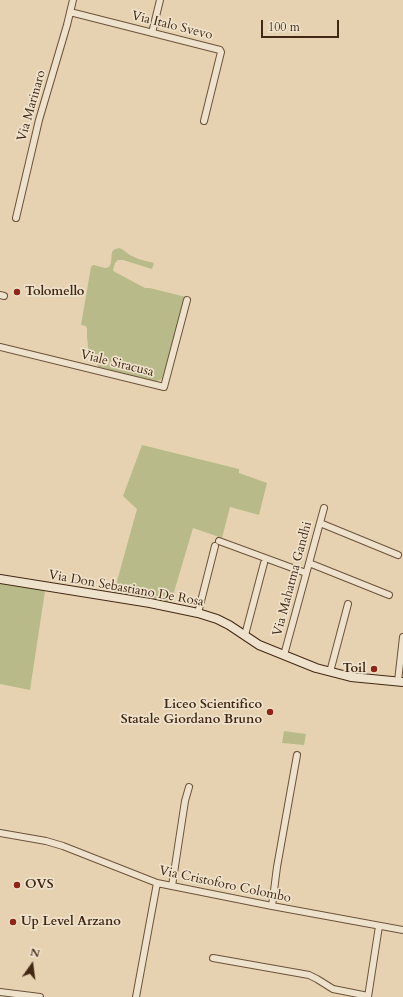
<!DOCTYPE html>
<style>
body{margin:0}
#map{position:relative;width:403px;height:997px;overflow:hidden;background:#e6d2b0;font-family:Cardo,serif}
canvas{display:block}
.north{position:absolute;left:12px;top:945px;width:40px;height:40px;-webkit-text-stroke:3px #efe2cc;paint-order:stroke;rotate:14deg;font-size:11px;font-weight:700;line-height:16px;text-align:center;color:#422813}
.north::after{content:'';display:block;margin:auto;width:14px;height:18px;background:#422813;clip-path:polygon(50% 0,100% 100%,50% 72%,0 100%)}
.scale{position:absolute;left:261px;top:20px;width:78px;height:18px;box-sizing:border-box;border:2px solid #422813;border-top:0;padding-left:5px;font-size:12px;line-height:14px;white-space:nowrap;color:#422813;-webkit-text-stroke:3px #efe2cc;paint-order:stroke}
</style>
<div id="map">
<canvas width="403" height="997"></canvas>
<div class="north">N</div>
<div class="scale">100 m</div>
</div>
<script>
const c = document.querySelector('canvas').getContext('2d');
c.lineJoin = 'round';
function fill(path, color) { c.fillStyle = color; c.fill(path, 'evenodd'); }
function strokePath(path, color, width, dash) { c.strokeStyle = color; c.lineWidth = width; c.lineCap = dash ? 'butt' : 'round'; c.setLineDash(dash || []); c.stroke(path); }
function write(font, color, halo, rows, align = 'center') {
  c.font = font + ' Cardo,serif'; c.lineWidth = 3.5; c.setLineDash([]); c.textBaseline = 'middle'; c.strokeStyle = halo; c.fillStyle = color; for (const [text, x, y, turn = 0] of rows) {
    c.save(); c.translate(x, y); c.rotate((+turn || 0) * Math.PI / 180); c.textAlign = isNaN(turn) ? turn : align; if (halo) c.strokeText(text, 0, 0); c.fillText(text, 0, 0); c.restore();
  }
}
fill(new Path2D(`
 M119,248C125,250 127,254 132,256C139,260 147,261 154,263L152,269L123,260H118L115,263L113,270L115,272L145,288H150L186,297L165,377L160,380L153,382L98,367L96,357L89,354L87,338V329L86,326L81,325L91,267L93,265H94L105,268L109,267C110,265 111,263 111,261C113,254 109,250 119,248Z
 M142,445L239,469V473L267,483L259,515L230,507L222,538L193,528L171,602L114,592L137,509L123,496Z
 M0,583L44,589L45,591L30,690L0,684Z
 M284,731L306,734L304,745L282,743Z`), '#b8bb89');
const street = new Path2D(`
 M70,12L220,50L221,52L204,121
 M152,33L160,0
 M16,218L39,120L67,25L73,0
 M0,295L4,296
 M0,347L164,387L187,300
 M320,523L398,555
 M219,541L306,573
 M309,563L389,595
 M198,613L215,546
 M245,635L264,563
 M284,655L324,508
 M330,672L348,604
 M398,681L403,637
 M0,833L46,841L63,846L157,883L272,906L403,930
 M172,886L185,801L189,787
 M272,906L277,867L297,755
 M213,958L309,975L317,979L333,989L368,996
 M0,992L40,997
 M136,997L157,883
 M368,997L379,926`);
const secondary = new Path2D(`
 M0,579L150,603L198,613L217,619L229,625L259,645L316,668L351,677L403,682`);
strokePath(street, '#6b523a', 8);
strokePath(secondary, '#422813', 10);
strokePath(street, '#efe2cc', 6);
strokePath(secondary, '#efe2cc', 8);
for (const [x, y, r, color] of [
 [17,292,4,"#8f2418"],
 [374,669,4,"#8f2418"],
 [270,712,4,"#8f2418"],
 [17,885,4,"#8f2418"],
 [13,922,4,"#8f2418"]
]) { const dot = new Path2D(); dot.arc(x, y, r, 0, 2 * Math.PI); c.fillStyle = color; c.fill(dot); strokePath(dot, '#efe2cc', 1.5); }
write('13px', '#422813', '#efe2cc', [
 ["Via Italo Svevo",172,26,14],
 ["Via Marinaro",32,106,-74],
 ["Viale Siracusa",117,364,14],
 ["Via Mahatma Gandhi",293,579,-75],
 ["Via Don Sebastiano De Rosa",126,589,10],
 ["Via Cristoforo Colombo",225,885,12]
]);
write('bold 13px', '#422813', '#efe2cc', [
 ["Tolomello",25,292],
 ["Toil",366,669,"right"],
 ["Liceo Scientifico",262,705,"right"],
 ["Statale Giordano Bruno",262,720,"right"],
 ["OVS",25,885],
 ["Up Level Arzano",21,922]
], 'left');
</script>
